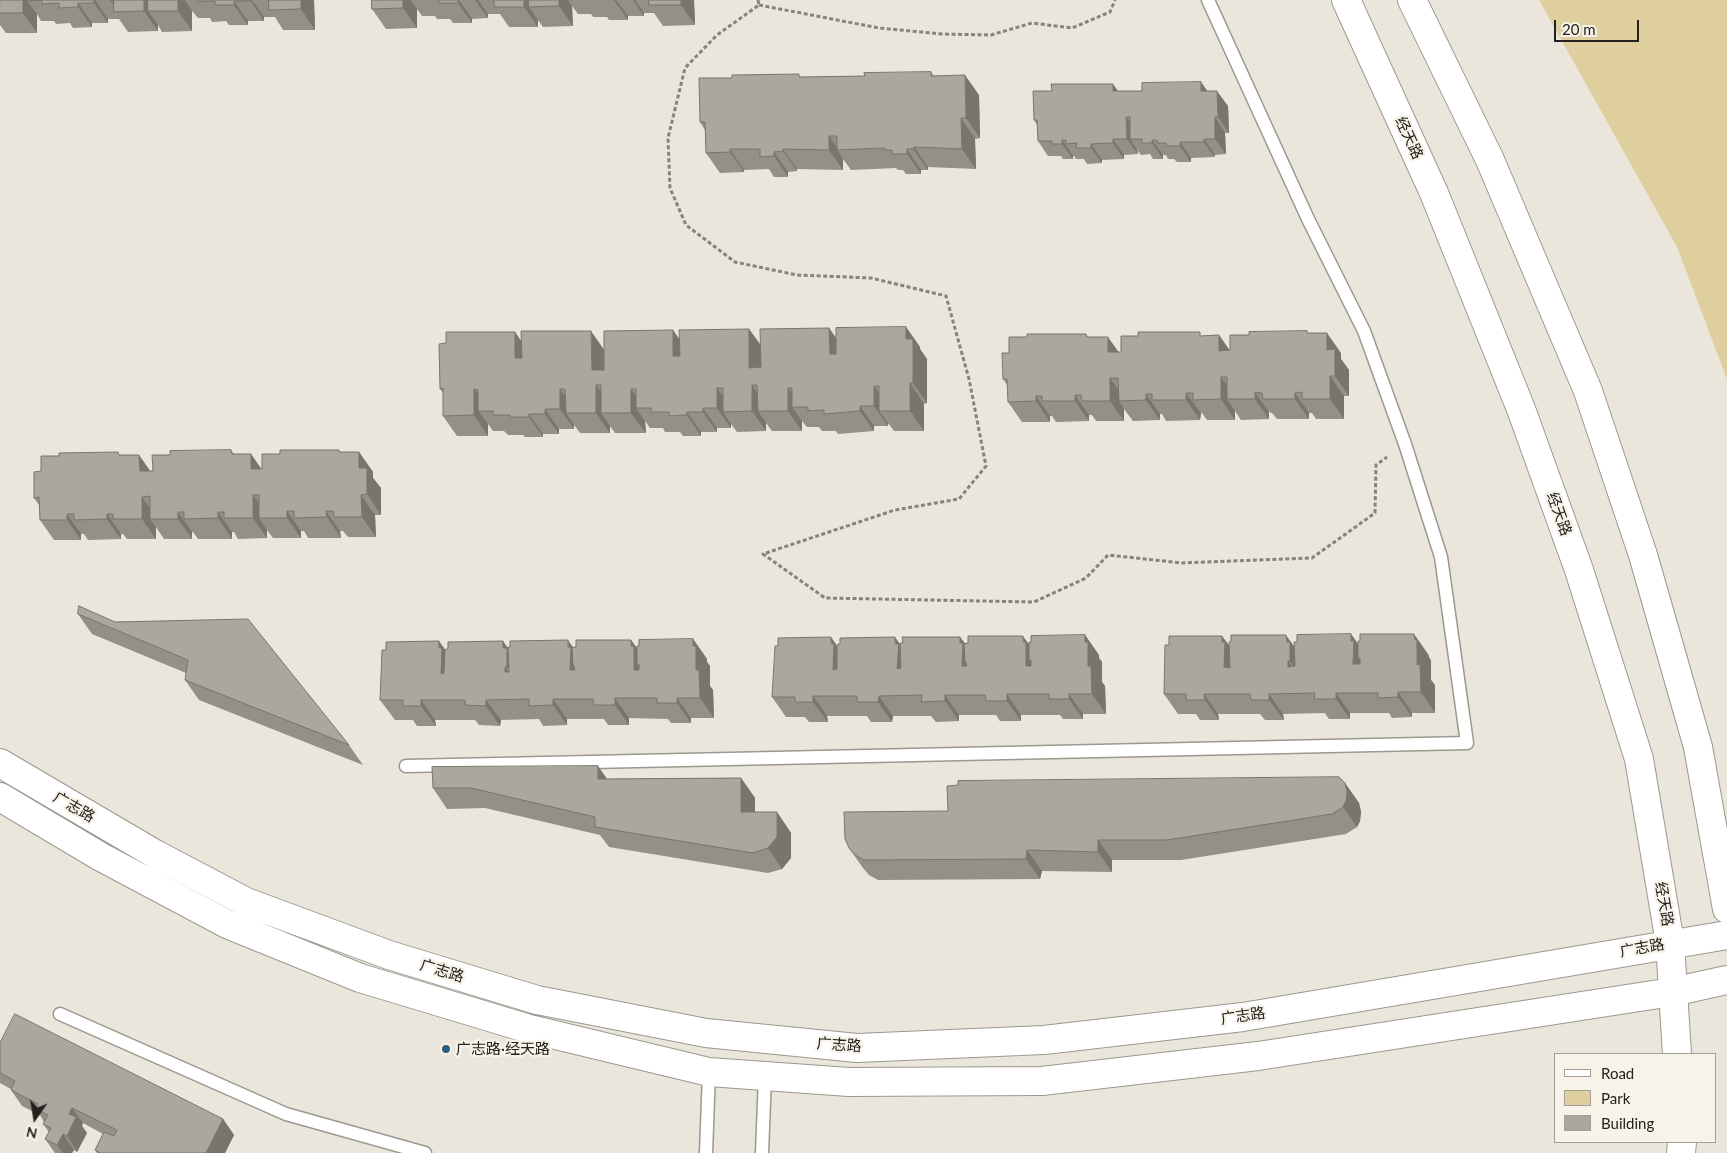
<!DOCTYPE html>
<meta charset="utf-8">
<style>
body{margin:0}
#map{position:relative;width:1727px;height:1153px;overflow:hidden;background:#eae6db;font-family:Lato,sans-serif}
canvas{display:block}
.legend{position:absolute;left:1554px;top:1053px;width:162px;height:90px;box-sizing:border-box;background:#f7f3e9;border:1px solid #a29f97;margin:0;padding:6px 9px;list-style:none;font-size:15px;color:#22211d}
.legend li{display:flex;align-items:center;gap:10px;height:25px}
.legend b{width:25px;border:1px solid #a29f97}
.north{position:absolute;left:10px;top:1093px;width:50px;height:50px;-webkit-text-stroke:4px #f7f3e9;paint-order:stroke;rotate:193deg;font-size:14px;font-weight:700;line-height:20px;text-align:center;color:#22211d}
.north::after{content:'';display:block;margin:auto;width:18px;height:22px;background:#22211d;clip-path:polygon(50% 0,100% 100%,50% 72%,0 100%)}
.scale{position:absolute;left:1554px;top:20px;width:85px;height:22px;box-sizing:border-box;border:2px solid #22211d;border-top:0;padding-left:6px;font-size:15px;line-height:18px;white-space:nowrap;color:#22211d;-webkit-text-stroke:4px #f7f3e9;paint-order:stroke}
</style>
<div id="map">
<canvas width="1727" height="1153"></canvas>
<ul class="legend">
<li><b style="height:6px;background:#fff"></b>Road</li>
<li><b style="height:14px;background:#dfce9e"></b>Park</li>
<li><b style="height:14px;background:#aba79d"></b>Building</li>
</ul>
<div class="north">N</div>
<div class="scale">20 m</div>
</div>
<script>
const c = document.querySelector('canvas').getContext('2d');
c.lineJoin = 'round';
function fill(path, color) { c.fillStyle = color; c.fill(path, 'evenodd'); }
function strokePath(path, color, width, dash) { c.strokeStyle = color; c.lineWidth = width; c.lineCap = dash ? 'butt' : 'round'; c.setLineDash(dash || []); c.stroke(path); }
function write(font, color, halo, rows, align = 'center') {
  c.font = font + ' Lato,"Noto Sans SC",sans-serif'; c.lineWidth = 4.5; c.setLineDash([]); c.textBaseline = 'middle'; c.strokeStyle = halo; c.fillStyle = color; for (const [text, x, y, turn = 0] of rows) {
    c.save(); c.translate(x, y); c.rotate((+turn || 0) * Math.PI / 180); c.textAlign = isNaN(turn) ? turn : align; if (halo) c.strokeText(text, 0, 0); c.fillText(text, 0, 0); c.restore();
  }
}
fill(new Path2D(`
 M1539,0H1727V379L1677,247Z`), '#dfce9e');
const lane = new Path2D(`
 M406,766L1467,743L1441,557L1405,444L1364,331L1308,219L1208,0
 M60,1014L286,1114L425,1153
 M706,1153L709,1072
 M762,1153L765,1076`);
const secondary = new Path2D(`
 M1346,0L1434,193L1521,409L1579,570L1639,759L1670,943L1677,1054
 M1412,0L1490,160L1588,391L1643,555L1698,747L1727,909
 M0,763L155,854L246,902L389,955L537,1000L706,1033L857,1048L1044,1040L1243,1017L1727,935
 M0,797L101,857L227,924L360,978L526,1028L709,1072L849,1082L1042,1081L1258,1056L1672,992L1727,980
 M1681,1153L1682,1142`);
strokePath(lane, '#9c988f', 15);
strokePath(secondary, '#9c988f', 30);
strokePath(new Path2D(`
 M758,0L759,5L717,35L685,68L668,138L670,188L686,225L735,262L797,275L871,278L946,296L969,379L986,466L959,499L895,510L763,554L825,598L1034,602L1086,578L1108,555L1182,563L1312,558L1375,513L1376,465L1387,457
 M759,5L879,28L942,34L991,35L1032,23L1072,28L1110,12L1115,0`), '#85837b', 3, [4, 2.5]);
strokePath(lane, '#fff', 12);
strokePath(secondary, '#fff', 28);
fill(new Path2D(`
 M0,0H314L315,30H283L275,17H264V21H248V25H229L226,21L212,22L210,18H198L192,11V31L162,32L158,25V31L128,32L119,19H108V23H92V27L73,28L70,23L56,24L54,21H41L37,14V33H6L0,25Z
 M372,0H694L695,25L663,26L654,13H644V16H628V20H609L607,17H593L591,14H578L572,6L573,26L543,27L538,20V27H509L500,14H488V18L472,19V23H453L450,19H437L435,16H422L417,9V28L386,29L372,9Z
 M931,72L934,76L979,95L980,138L975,139L976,169L928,167V170H921V174H906L903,170H898L896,168L851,170L843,159V170L797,169V171L788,172V177H774L769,169L744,170V172L720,173L706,153L705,130L700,122L801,77L865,76Z
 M1201,82L1207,91L1228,106L1229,133H1225L1226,154L1215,155L1214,157L1191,158V162H1177L1174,159H1168L1166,155H1163V159H1153L1150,154L1141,155L1137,150L1138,154L1124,155V159L1102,160V163L1087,164L1084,159H1076L1074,156H1073V159H1063L1061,156H1048L1038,141L1037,125L1034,120L1118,91H1142Z
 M906,327L920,347V349L927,359V403L924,404V431H894L888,423V426H874V431L838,434L836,431H822L819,427H807L802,421V431H772L766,423V431L737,432L731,424V428H717V432H701V436H683L680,432H665L663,428H650L645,421L646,433H615L610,426V433H580L574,425V429H559V434H543V437H525L523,435H508L504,431H493L488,424V436H457L443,416V393L440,389L522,341L604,349L680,339L749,329L761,345L829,328L836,338Z
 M1309,333L1341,353V359L1349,370V396H1344V419H1316L1312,413H1309V419H1277L1272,413L1269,412V419L1241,420L1235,411V420H1207L1202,413H1201L1200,420L1166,421L1162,414H1160V420L1133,421L1124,409V421H1096L1092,415H1089V421L1056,422L1052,416H1050V422H1022L1008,402V386L1003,379L1009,353L1027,337L1086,334L1088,337L1118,352H1121L1202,336L1219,335L1229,350Z
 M231,450L234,454H251L261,469H262L280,454L359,452L373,472V478L381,488V515H375L376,537H348L343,531H340L341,538H308L304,531H301V538H273L267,530V538L238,539L234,532H232V539H198L193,532H192V539H164L156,527V539H127L123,534H121V539L88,540L84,534H81V540H54L40,520L39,505L34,498L41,471L120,455H139L150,471H153L170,455Z
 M78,614L115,622L349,745L363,765L199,700L185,680L186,673L92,634Z
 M1351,634L1358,644L1428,654L1429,657L1431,661V680L1435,685V713H1412V717L1392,718L1389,713H1350V719H1329L1325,713L1283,714L1284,720H1265L1260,714H1218L1219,720H1200L1196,714H1178L1164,694L1169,645L1222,636L1229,645L1294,646Z
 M1085,635L1099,655V658L1102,662V682L1105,686L1106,714H1083V719H1063L1060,715H1021V721H1000L996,715H959V721L936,722L931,716H893L892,722H871L867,716H827L828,722H809L805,717H786L772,697L837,646L900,644L960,637L965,643L1029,644Z
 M693,639L707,659V662L710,666V686L713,690L714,718H691V723H671L668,719L629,718V725H608L604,719H567V725L543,726L539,719L501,720L500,726L479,725L475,720H435L436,726H417L413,720H395L380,700L439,641L445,650L508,647H573L631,640L637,648Z
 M741,778L755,798V812H777L791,833V858L782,869L768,873L609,847L600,835L485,808L447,809L433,788L607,779Z
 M1345,783L1359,803L1361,812L1360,821L1357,827L1346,834L1181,860H1112V872L1042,871L1040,879L878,880L869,875L863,868L849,848L948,811Z
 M0,1043L223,1119L234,1135L225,1153H97L95,1150L103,1134L83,1123L82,1126L87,1133L77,1152L74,1150L72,1153H55L45,1139L49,1132L43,1124L44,1122L40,1115L22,1106L11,1090V1089L0,1083Z`), '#939087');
fill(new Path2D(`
 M23,0H36L27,1L37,14V33L23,13Z
 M94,0H95L108,19V23L94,3Z
 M110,0H123L118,12Z
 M144,0H158L148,11L158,25V31L144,11Z
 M178,0H185L192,11V31L178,11Z
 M250,0H252L264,17V21Z
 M301,0H314L315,30L301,9Z
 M403,0H410L417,9V28L403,8Z
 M458,0H459L472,19V23L458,3Z
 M475,0H478L488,14V18Z
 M524,0H538L529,7L538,20V27L524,7Z
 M559,0H568L572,6L573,26L559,6Z
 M614,0H616L628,16V20Z
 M633,0H635L644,13V16Z
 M681,0H694L695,25L681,5Z
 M234,1L248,21V25L234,5Z
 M78,3L92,23V27L78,7Z
 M965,75L979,95L980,138L966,118Z
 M1201,82L1212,98L1201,91Z
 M1113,84L1124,99L1113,91Z
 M1217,91L1228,106L1229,133L1218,117Z
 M1126,117L1137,132L1130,139L1137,150L1138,154L1127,139Z
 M1215,117L1225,133L1226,154L1215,139Z
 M961,118L975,139L976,169L962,149Z
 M829,136L839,150H837L843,159V170L829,150Z
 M1113,139L1124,155V159L1113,143Z
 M1204,139L1215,155L1214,157L1204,142Z
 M1062,140L1073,156V159L1062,144Z
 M1152,140L1163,155V159L1152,143Z
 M1180,142L1191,158V162L1180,146Z
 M1091,144L1102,160V163L1091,148Z
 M914,147L928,167V170L913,149Z
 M730,149L744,170V172L730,152Z
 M783,149L797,169V171L783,151Z
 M907,149L921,170V174L907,154Z
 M774,152L788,172V177L774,156Z
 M906,327L920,347V349L927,359V403L913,383L906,339Z
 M829,328L843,348L844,374L830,354Z
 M749,329L763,349L764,388L749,368Z
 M673,330L687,350V376L673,356Z
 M591,331L605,351L606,390L592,370Z
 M515,332L529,352V378L515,358Z
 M1327,333L1341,353V359L1349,370V396L1335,376L1327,350Z
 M1219,335L1233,355L1219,351Z
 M1108,337L1122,357L1108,352Z
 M1330,376L1344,396V419L1330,399Z
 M1221,377L1235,397L1227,399L1235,411V420L1221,399Z
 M1110,378L1124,398L1119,401L1124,409V421L1110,401Z
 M910,383L924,404V431L910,411Z
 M596,385L610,405L601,413L610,426V433L596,413Z
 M752,385L766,405L758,411L766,423V431L752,411Z
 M874,386L888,406L879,411L888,423V426L874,406Z
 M717,388L731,408L723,412L731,424V428L717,408Z
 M788,388L801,407H792L802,421V431L788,411Z
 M474,389L488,409L478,411L488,424V436L474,415Z
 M560,389L574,409L566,413L574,425V429L560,409Z
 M631,389L645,408H636L645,421L646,433L631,413Z
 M1255,392L1269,412V419L1255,399Z
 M1186,393L1201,413L1200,420L1186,400Z
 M1295,393L1309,413V419L1295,399Z
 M1146,394L1160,414V420L1146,400Z
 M1075,395L1089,415V421L1075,401Z
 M1036,396L1050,416V422L1036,401Z
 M860,406L874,426V431L860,411Z
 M703,408L717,428V432L703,412Z
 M545,409L559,429V434L545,414Z
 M687,412L701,432V436L687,415Z
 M529,414L543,434V437L529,417Z
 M359,452L373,472V478L381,488V515L367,494L359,468Z
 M251,454L265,474L251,469Z
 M139,455L153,475L140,471Z
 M253,495L267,515L259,518L267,530V538L253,518Z
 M361,495L375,515L376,537L362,517Z
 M142,497L156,517L150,519L156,527V539L142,519Z
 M287,511L301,531V538L287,518Z
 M326,511L340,531L341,538L327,517Z
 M178,512L192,532V539L178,519Z
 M218,512L232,532V539L218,518Z
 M67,514L81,534V540L67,520Z
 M107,514L121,534V539L107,519Z
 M1351,634L1365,654L1360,658H1358L1367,672L1353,664Z
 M1414,634L1428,654L1429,657L1431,661V680L1435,685V713L1421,692Z
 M1085,635L1099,655V658L1102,662V682L1105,686L1106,714L1092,694L1085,642Z
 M1286,635L1300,655L1304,681L1290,661Z
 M1023,636L1037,656L1031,660H1029L1040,676L1026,666Z
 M1222,636L1236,656L1238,687L1224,667Z
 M831,637L845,657L847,690L833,670Z
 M895,637L909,657L912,689L897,669Z
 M960,637L974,657L966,662H965L976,678L962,666Z
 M693,639L707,659V662L710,666V686L713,690L714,718L700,698L696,670Z
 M568,640L582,660L574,666H573L584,682L570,670Z
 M631,640L645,660L639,664H637L648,680L634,670Z
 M439,641L453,661L455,694L441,674Z
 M503,641L517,661L521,687L507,667L503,648Z
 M1288,661L1302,681L1288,667Z
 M505,667L519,687L505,672Z
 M1398,692L1412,713V717L1398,697Z
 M1336,693L1350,713V719L1336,699Z
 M1007,694L1021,715V721L1007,701Z
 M1069,694L1083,714V719L1069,699Z
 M1204,694L1218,714L1219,720L1205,700Z
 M1269,694L1283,714L1284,720L1269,700Z
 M945,695L959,715V721L945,701Z
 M813,696L827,716L828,722L813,702Z
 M879,696L893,716L892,722L878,702Z
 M615,698L629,718V725L615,705Z
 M677,698L691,718V723L677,703Z
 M553,699L567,719V725L553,705Z
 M421,700L435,720L436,726L421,706Z
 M486,700L501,720L500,726L486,706Z
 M598,766L612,786L598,779Z
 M741,778L755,798V832L741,812Z
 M1345,783L1359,803L1361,812L1360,821L1357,827L1343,807Z
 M777,812L791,833V858L782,869L768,848Z
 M1098,840L1112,860V872L1098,852Z
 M1027,850L1042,871L1040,879L1026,859Z
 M72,1108L83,1123L82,1126L87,1133L77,1152L67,1136L69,1114Z
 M223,1119L234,1135L225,1153H206Z
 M63,1134L74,1150L72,1153H63L57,1145Z`), '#78756e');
const building = new Path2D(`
 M0,0H23V13H0Z
 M27,0H94V3H78V7L59,8V3L42,4V0L27,1Z
 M114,0H144V11L114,12Z
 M148,0H178V11H148Z
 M198,0H250V1H234V5H215V1L198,2Z
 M269,0H301V9L269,10Z
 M372,0H403V8L372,9Z
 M439,0H458V3H439Z
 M494,0H524V7H495Z
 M529,0H559V6L529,7Z
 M649,0H681V5H649Z
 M931,72V76L965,75L966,118H961L962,149L914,147L913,149H907V154H892V150H884V148L837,150V136H829V150L783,149V151L774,152V156L760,157V149H730V152L706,153L705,122H700L699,78H732V75L799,74V77L865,76L864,73Z
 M1201,82V91H1217L1218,117H1215V139H1204V142H1180V146H1166V143H1157V140H1152V143H1142V139H1130V117H1126L1127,139H1113V143L1091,144V148H1076L1077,143L1066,144V140H1062V144H1052V141H1038L1037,120H1034L1033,91H1052L1051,84H1113V91H1142V83Z
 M906,327V339H913V383H910V411H879V386H874V406H860V411L824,414V410L808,411V407H792V388H788V411H758L757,385H752V411L723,412V388H717V408H703V412H687V415L669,416V412H651V408H636V389H631V413H601V385H596V413H566L565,389H560V409H545V414H529V417H511L510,415H493V411H478V390L474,389V415L443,416V388L440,389L439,344L446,343V332H515V358H522L521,331H591L592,370H604V331L673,330V356H680L679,330L749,329V368L761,367L760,329L829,328L830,354H836V328Z
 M1307,331V333H1327V350L1335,349V376H1330V399H1302V392L1295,393V399H1263L1262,393L1255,392V399H1227V377H1221V399L1193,400V393H1186V400H1152V394H1146V400L1119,401L1118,378H1110V401H1082L1081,395H1075V401H1042V396H1036V401L1008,402L1007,379H1003L1002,353H1009V337H1027V334H1086L1087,337H1108V352H1121V336H1138V332H1200V336L1219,335V351L1230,350V335H1249V332Z
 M231,450L232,454H251V469H262V454H280V450H339V452H359V468H367V494L361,495L362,517H334L333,511H326L327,517L294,518V511H287V518H259V495H253V518H224V512H218V518L184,519V512H178V519H150V496L142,497V519H113V514H107V519L74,520V514H67V520H40L39,497L34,498V472L41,471V456H59V453L118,452L119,455H139L140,471H153L152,455H170V451Z
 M79,606L115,622L248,619L349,745L185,680L188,660L78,614Z
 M1351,634V641H1354L1353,664H1360V658H1358V641H1360V634H1414L1415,640H1417V665L1420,664L1421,692H1398V697L1378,698V693H1336V699H1314L1315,693L1269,694V700H1251L1250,694H1204L1205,700H1186V694H1164L1165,645H1169V636H1222V642H1225L1224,667L1230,668L1229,642L1231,641V635H1286L1287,642H1290V661H1288V667L1295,666L1294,642H1297V635Z
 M1085,635V642H1088V666H1091L1092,694H1069V699H1049V694H1007V701H986L985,695H945V701L921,702L922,695L879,696L878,702H857V696H813V702H795V697H772L775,646H778V638L831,637V644H834L833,670L837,669V646L838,644H840V638L895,637V644H899L897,669L901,668L900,643H903L902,637H960V643H963L962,666H967L966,662H965L964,644L968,643V636H1023V642H1026V666H1031V660H1029V642L1031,643V636Z
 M693,639V646H696V670H699L700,698H677V703H657V698H615V705H594L593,699H553V705L529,706V699L486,700V706L465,705V700H421V706H403V700H380L382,650H386V642L439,641V648H442L441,674L444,673L445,650L448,648V642L503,641V648H507V667H505V672H509L508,647H510V641L568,640V647H571L570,670H575L574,666H573L572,648L576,647V640H631V646H634V670H639V664H637V646H639V640Z
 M598,766V779L741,778V812H777V837L768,848L753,853L595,827V817L471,788H433L432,767Z
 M1339,777L1345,783L1347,792L1346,801L1343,807L1332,814L1167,840H1098V852L1027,850L1026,859L864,860L855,855L849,848L845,839L844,812L948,811L947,786L958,785V781Z
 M15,1014L223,1119L206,1153H98L99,1152L95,1150L104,1132L114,1136L117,1130L72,1108L69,1114L76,1117L67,1136L63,1134L57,1145L45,1139L51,1128L43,1124L48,1115L35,1109L38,1104L11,1090L15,1081L0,1073V1043Z`);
fill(building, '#aba79d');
strokePath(building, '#78756e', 1);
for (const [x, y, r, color] of [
 [446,1049,5,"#2f5d7c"]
]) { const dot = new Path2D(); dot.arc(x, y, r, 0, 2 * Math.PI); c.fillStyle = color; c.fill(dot); strokePath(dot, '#f7f3e9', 2); }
write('15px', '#22211d', '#f7f3e9', [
 ["经天路",1409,138,65],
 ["经天路",1559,514,70],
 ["广志路",74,807,30],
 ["经天路",1664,904,80],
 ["广志路",1642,948,-10],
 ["广志路",442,971,17],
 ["广志路",1243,1016,-8],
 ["广志路",839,1045,4]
]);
write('15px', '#22211d', '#f7f3e9', [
 ["广志路·经天路",456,1049]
], 'left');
</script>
